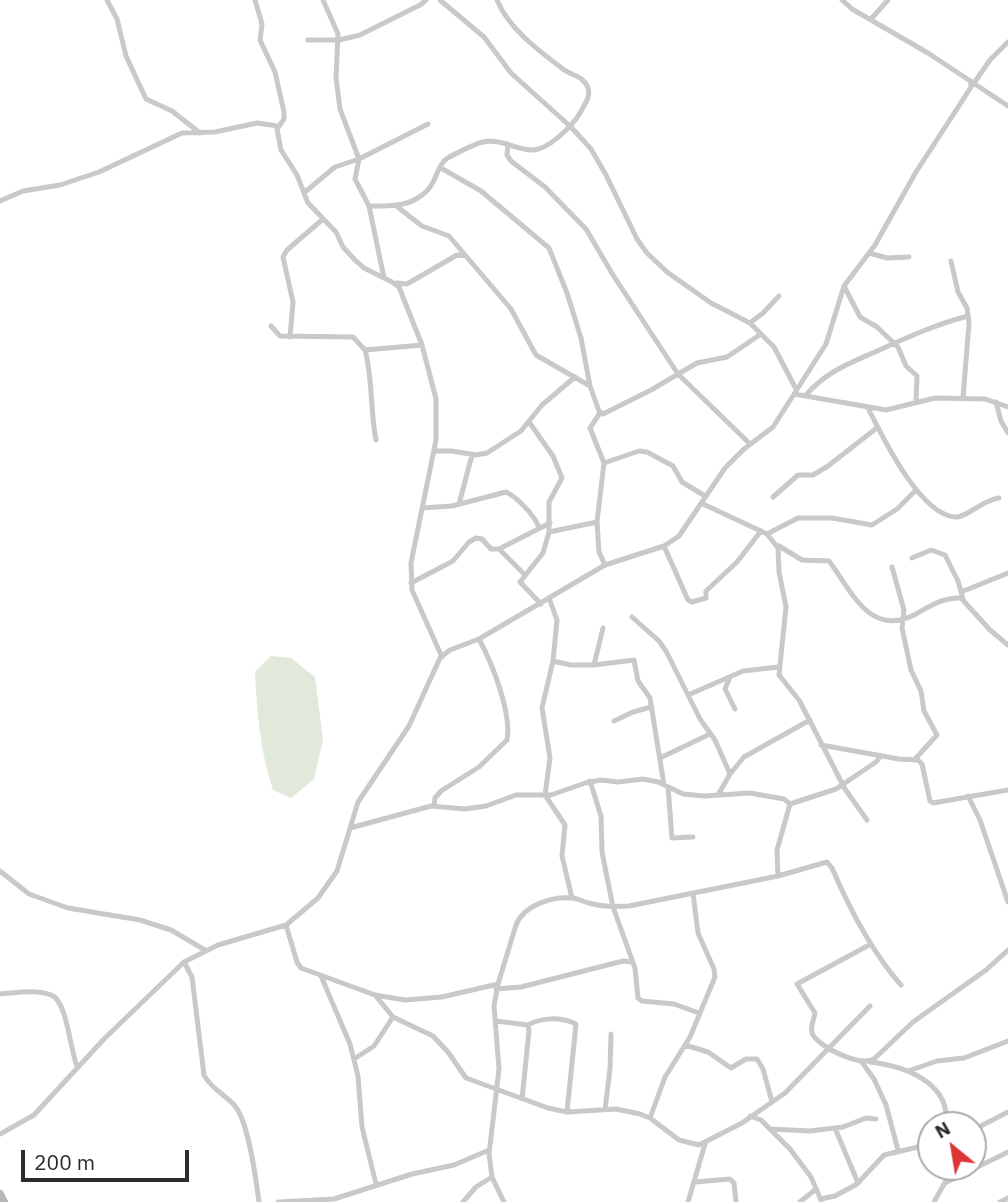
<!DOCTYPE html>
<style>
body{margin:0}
#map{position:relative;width:1008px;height:1202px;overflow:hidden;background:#fff;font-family:"IBM Plex Sans",sans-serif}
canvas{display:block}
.north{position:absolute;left:917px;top:1111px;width:70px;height:70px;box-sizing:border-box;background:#fff;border:2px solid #ababab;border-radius:50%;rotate:330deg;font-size:19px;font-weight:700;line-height:28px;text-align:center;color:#2c2c2c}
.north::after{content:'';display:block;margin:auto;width:24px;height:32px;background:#dd3534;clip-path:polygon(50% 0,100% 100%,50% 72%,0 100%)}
.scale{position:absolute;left:21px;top:1150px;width:168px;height:32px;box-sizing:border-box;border:4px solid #2c2c2c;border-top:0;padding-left:9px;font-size:21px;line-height:24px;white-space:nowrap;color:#2c2c2c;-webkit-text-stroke:5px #fff;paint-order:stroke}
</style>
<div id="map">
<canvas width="1008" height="1202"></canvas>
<div class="north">N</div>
<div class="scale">200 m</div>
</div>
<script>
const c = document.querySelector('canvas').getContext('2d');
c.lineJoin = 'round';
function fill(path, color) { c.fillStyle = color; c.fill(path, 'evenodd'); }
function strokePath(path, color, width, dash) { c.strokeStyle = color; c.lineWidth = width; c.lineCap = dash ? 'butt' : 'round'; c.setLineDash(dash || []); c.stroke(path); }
fill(new Path2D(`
 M271,656L291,658L315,677L323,740L314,779L291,798L273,790C260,751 257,713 255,672Z`), '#e1e9da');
strokePath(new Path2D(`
 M107,0L117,19L126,56L146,99L172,111L200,133
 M255,0L262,24L260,40L275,72L284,112V119L277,129L281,150L297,175L308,203L336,232L343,247L355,260L364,268L392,282L399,287L422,345L436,399V440L411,563L412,590L442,657
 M323,0L338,34L336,78L340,109L359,159L355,179L369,206L384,278
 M440,0L484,37L511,73L571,127L591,149L606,175L637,239L647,253L667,272L711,303L750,323L774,347L796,389
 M842,0L852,9L928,53L1008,106
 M871,19L888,0
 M308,40H339L360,35L420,5L426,0
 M974,83L990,60L1008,42
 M508,144L507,155L511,161L545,187L586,229L613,275L678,374L750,444
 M441,168L481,191L549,248L567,293L581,338L590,386
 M305,192L335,167L359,159L428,124
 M0,201L23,191L60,185L99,172L182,133L215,132L257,123L278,126
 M395,205L422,226L449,236L466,256
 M369,206C384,206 403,207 416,199C437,187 433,175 444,161C447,157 477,143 483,142C498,138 515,149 530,150C547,152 572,126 580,113C584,105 591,97 588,88C584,76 572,76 563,69C539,51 509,29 497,0
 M869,253L887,258L909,257
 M951,261L958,292L967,308L969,323L963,398
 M397,283L407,284L457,255L466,256L511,309L536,355L590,386L599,411L603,414L651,390L697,363L727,357L761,334
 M844,286L860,317L877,327L898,347L906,366L917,376L916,402
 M750,323L763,313L779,296
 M271,326L280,336L353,337L365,350L422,345
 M290,337L293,302L283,257L287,250L323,219
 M365,350C373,380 370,410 376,440
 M794,394L886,410L935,398L985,399L1008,407
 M805,396C827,371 848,364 877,351C908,337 934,325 968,316
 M996,402L1001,421L1008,433
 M868,408C882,436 920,515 955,517C967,518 982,500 999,498
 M600,413L590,428L604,463L597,522L599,552L605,565
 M529,422L553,456L562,478L549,502V532L543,553L520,582L541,604
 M434,451H452L476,455L487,453L521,431L542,405L575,377
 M604,463L639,451L647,452L673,466L682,482L705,496
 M773,497L798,475H813L828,466L878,427
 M701,503L767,534L778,548L779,572L786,607L779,675L799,700L845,789L867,820
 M459,504L472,455
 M422,508L452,506L506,492C517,497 534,515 539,527
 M549,532L597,522
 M767,534L798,518H832L872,525L897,509L916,490
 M664,546L688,600L692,602L706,598V591L737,562L761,531
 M779,546L802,560L829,561C851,590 870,639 916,614C930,606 944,597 961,598L990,630L1008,645
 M499,549L525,575
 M912,558L931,550L945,555L958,581L963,599
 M892,567L904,610L902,628L911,670L921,691L924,711L937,735L915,759
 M411,583L453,561L469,542L476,538L482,539L491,549H499L550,523
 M961,592L1008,573
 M549,598L557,620L553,661L571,665H594L634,660L638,681L650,698L664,785
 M632,617L659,641L666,651L700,719L715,740L730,774
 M553,661L542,708L550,758L545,795L565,825L562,856L572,898
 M594,665L603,628
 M730,677L725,689L735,709
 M688,695L743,671L778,667
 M614,721L633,712L651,707
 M821,745L899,759L918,760L922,764L930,801L933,803L1008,790
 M660,758L710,734
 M590,781L601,816L602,852L613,907L635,968L638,998L642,1001L674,1004L699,1013
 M668,787L672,838L693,837
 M718,795L730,774L744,757L810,720
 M968,796L980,820L1008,902
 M790,804L836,789L876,762L881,756
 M434,806L435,798L441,791L479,767L507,740C512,713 492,663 479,639
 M350,828L431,806L465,809L486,806L516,795H551L585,783L601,780L618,782L643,779L658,782L683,794L704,796L750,793L784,799L790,804L777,850L778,876
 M0,871L29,894L68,908L140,920L171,930L205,950
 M286,925L297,962L301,968L375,995L405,1000L442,997L498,984
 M871,944L797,984L815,1013C814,1020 809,1028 813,1035C821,1048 860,1067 874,1059L913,1022L986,970L1008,950
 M184,962L192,977L204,1075C211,1089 226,1095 235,1106C249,1123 256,1180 259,1202
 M321,976L350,1044L358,1076L362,1127L376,1184
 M496,989L521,987L623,961L632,962
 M0,994C16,993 36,989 51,995C67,1000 70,1050 77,1066
 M375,995L393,1017L433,1036L448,1052L466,1078L548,1108L567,1112L616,1109L640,1114L650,1118L679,1140L699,1145L742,1123L785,1093L870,1006
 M496,1021L528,1025L529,1031L522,1099
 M528,1025C542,1017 561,1017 576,1024L567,1112
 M685,1045L708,1052L731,1068L746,1059H757L763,1069L772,1102
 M354,1059L374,1046L393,1017
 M861,1061L874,1079L886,1105L898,1150
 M870,1062C904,1066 951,1082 946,1125
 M908,1071L937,1061L964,1058L1008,1041
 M605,1110L610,1069L611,1034
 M750,1116L761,1120L790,1149L811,1177L821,1200
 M650,1118L665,1077L690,1037L715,977L714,969L698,933L693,893
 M835,1128L858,1183
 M770,1129L810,1131L843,1127L866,1118L876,1119
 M973,1130L1008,1112
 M0,1134L34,1115L104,1039L184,962L218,945L286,925L318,898L337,871L358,802L409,726L440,658L450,650L479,639L605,565L664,546L679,536L725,468L744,449L773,427L826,344L844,286L875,245L916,172L964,98L971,87V81
 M695,1182L730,1179L734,1183L736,1202
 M945,1183L1008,1152
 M821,1199L835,1196L857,1184L884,1155L931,1144
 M278,1202L334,1199L412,1174L454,1165L489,1150
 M463,1202L476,1187L492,1177
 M504,1202L492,1177L489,1154L499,1069L494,1006L498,984L516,925C524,905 552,896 573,898C579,899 584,902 589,903C602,907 615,907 629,906L778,876L827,862L832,868C850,910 871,951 901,985
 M688,1202L705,1144
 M800,1202L816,1189
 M934,1202L948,1177L946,1167
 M1000,1202L1008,1198`), '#c9c9c9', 5);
strokePath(new Path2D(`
 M0,1194L4,1202`), '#b6b6b6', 8);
</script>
